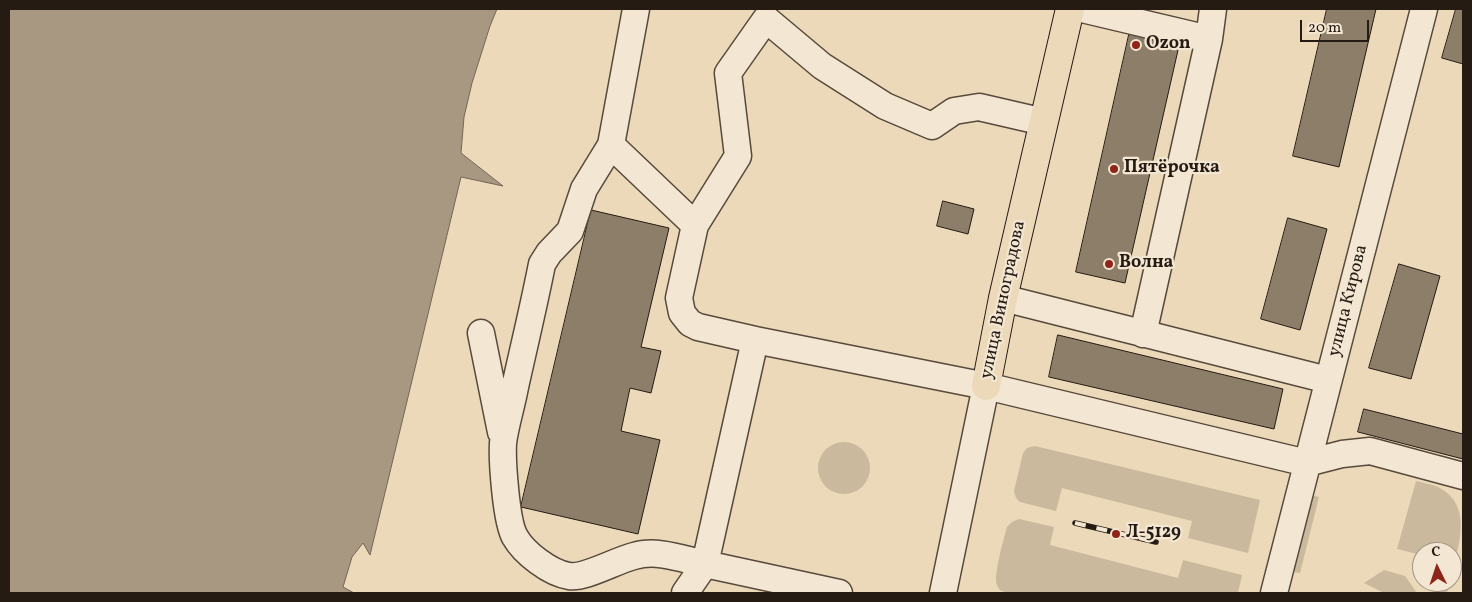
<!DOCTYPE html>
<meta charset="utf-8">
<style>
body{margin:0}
#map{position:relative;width:1472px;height:602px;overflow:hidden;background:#ecd9b9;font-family:Vollkorn,serif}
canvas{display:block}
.frame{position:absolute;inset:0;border:10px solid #251b13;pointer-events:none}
.north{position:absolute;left:1412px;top:542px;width:50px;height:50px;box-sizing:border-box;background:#f3e6d2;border:1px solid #a19586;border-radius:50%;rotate:356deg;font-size:14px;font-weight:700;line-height:20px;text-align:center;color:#251b13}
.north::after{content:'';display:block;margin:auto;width:18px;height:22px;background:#8f2418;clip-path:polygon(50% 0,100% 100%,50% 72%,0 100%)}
.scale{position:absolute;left:1300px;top:20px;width:69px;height:22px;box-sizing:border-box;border:2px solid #251b13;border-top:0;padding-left:6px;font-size:15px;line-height:18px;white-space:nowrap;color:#251b13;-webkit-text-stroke:4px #f3e6d2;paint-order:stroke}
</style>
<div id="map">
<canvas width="1472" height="602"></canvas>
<div class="frame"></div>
<div class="north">С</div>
<div class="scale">20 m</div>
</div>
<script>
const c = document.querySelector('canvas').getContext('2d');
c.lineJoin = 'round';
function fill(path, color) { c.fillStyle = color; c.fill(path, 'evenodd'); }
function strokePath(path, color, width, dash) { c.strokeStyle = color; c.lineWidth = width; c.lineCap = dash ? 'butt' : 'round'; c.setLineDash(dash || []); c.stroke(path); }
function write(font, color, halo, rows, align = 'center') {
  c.font = font + ' Vollkorn,serif'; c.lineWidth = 4.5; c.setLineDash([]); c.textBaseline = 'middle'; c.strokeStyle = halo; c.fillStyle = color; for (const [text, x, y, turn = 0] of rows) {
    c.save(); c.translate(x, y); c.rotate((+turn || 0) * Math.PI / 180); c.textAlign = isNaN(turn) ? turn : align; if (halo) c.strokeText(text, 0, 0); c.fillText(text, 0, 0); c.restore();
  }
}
fill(new Path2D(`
 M818 468a26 26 0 1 1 52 0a26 26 0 1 1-52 0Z
 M1035,446L1260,500L1248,553L1188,538L1192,521L1062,488L1056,511L1020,502L1016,498L1014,491L1023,453L1027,448Z
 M1416,481C1423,483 1431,484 1438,487C1472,504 1460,542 1452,572V552H1422V558L1421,555L1397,549Z
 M1311,495L1319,497L1300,573L1293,572Z
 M1019,519L1054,527L1050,545L1178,578L1183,560L1242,575L1238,593H1009C1004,592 999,591 997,585C993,576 1004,538 1007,527L1012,522Z
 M1384,570L1405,576L1417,593H1382V592L1364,583Z
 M1430,582H1450L1447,593H1433Z`), '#cab99d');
const water = new Path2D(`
 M9,9H497L490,26L472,83L464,117L461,153L503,186L461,177L370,555L363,543L352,557L343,587L354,593H9Z`);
fill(water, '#a89881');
strokePath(water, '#746655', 1);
const building = new Path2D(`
 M1327,9H1376L1339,167L1293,156Z
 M1456,9H1463V64L1442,58Z
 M1131,26L1181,37L1125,283L1076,272Z
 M943,201L974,209L968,234L937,226Z
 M591,210L669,228L641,347L661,351L651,393L630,388L621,431L660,440L638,534L521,507Z
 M1288,218L1327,229L1300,330L1261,319Z
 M1399,264L1440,276L1411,379L1369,368Z
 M1058,335L1283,389L1274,429L1049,377Z
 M1364,409L1463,434V459L1358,432Z`);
fill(building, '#8c7e69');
strokePath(building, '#251b13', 1);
const minor = new Path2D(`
 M636,9L611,145L695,225L679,298L682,313L690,323L698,327L755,340
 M1082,9L1209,39
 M611,145L584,189L570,231L549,253L542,264C534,305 524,346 515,387C512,404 505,426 503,443C502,460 506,522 515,537C524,553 550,573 569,576C584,579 617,560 634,556C657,549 682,559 705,564L685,593
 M695,225L738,156L728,73L766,19L822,66L885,106L932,126L954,111L979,107L1044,122
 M1003,298L1328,380
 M481,333L501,432
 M1143,334L1209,39L1213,9
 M839,593L705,564L755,340L986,386L1307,463L1342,454L1370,451L1463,476
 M943,593L986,386
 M1274,593L1424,9`);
const major = new Path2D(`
 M986,386L1003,298L1070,9`);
strokePath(minor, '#574a3c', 29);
strokePath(major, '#251b13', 30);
strokePath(minor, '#f3e6d2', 26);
strokePath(major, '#ecd9b9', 28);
const rail = new Path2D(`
 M1075,523L1156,542`);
strokePath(rail, '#251b13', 5.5);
strokePath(rail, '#f3e6d2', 4, [11]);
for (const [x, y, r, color] of [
 [1136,45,5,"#8f2418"],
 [1114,169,5,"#8f2418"],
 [1109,264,5,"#8f2418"],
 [1116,534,5,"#8f2418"]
]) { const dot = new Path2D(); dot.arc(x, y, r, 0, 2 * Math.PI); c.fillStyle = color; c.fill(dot); strokePath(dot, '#f3e6d2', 2); }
write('bold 18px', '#251b13', '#f3e6d2', [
 ["Ozon",1146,45],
 ["Пятёрочка",1124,169],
 ["Волна",1119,264],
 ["Л-5129",1126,534]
], 'left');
write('18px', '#251b13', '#f3e6d2', [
 ["улица Виноградова",1004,300,-78],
 ["улица Кирова",1349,301,-76]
]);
</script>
